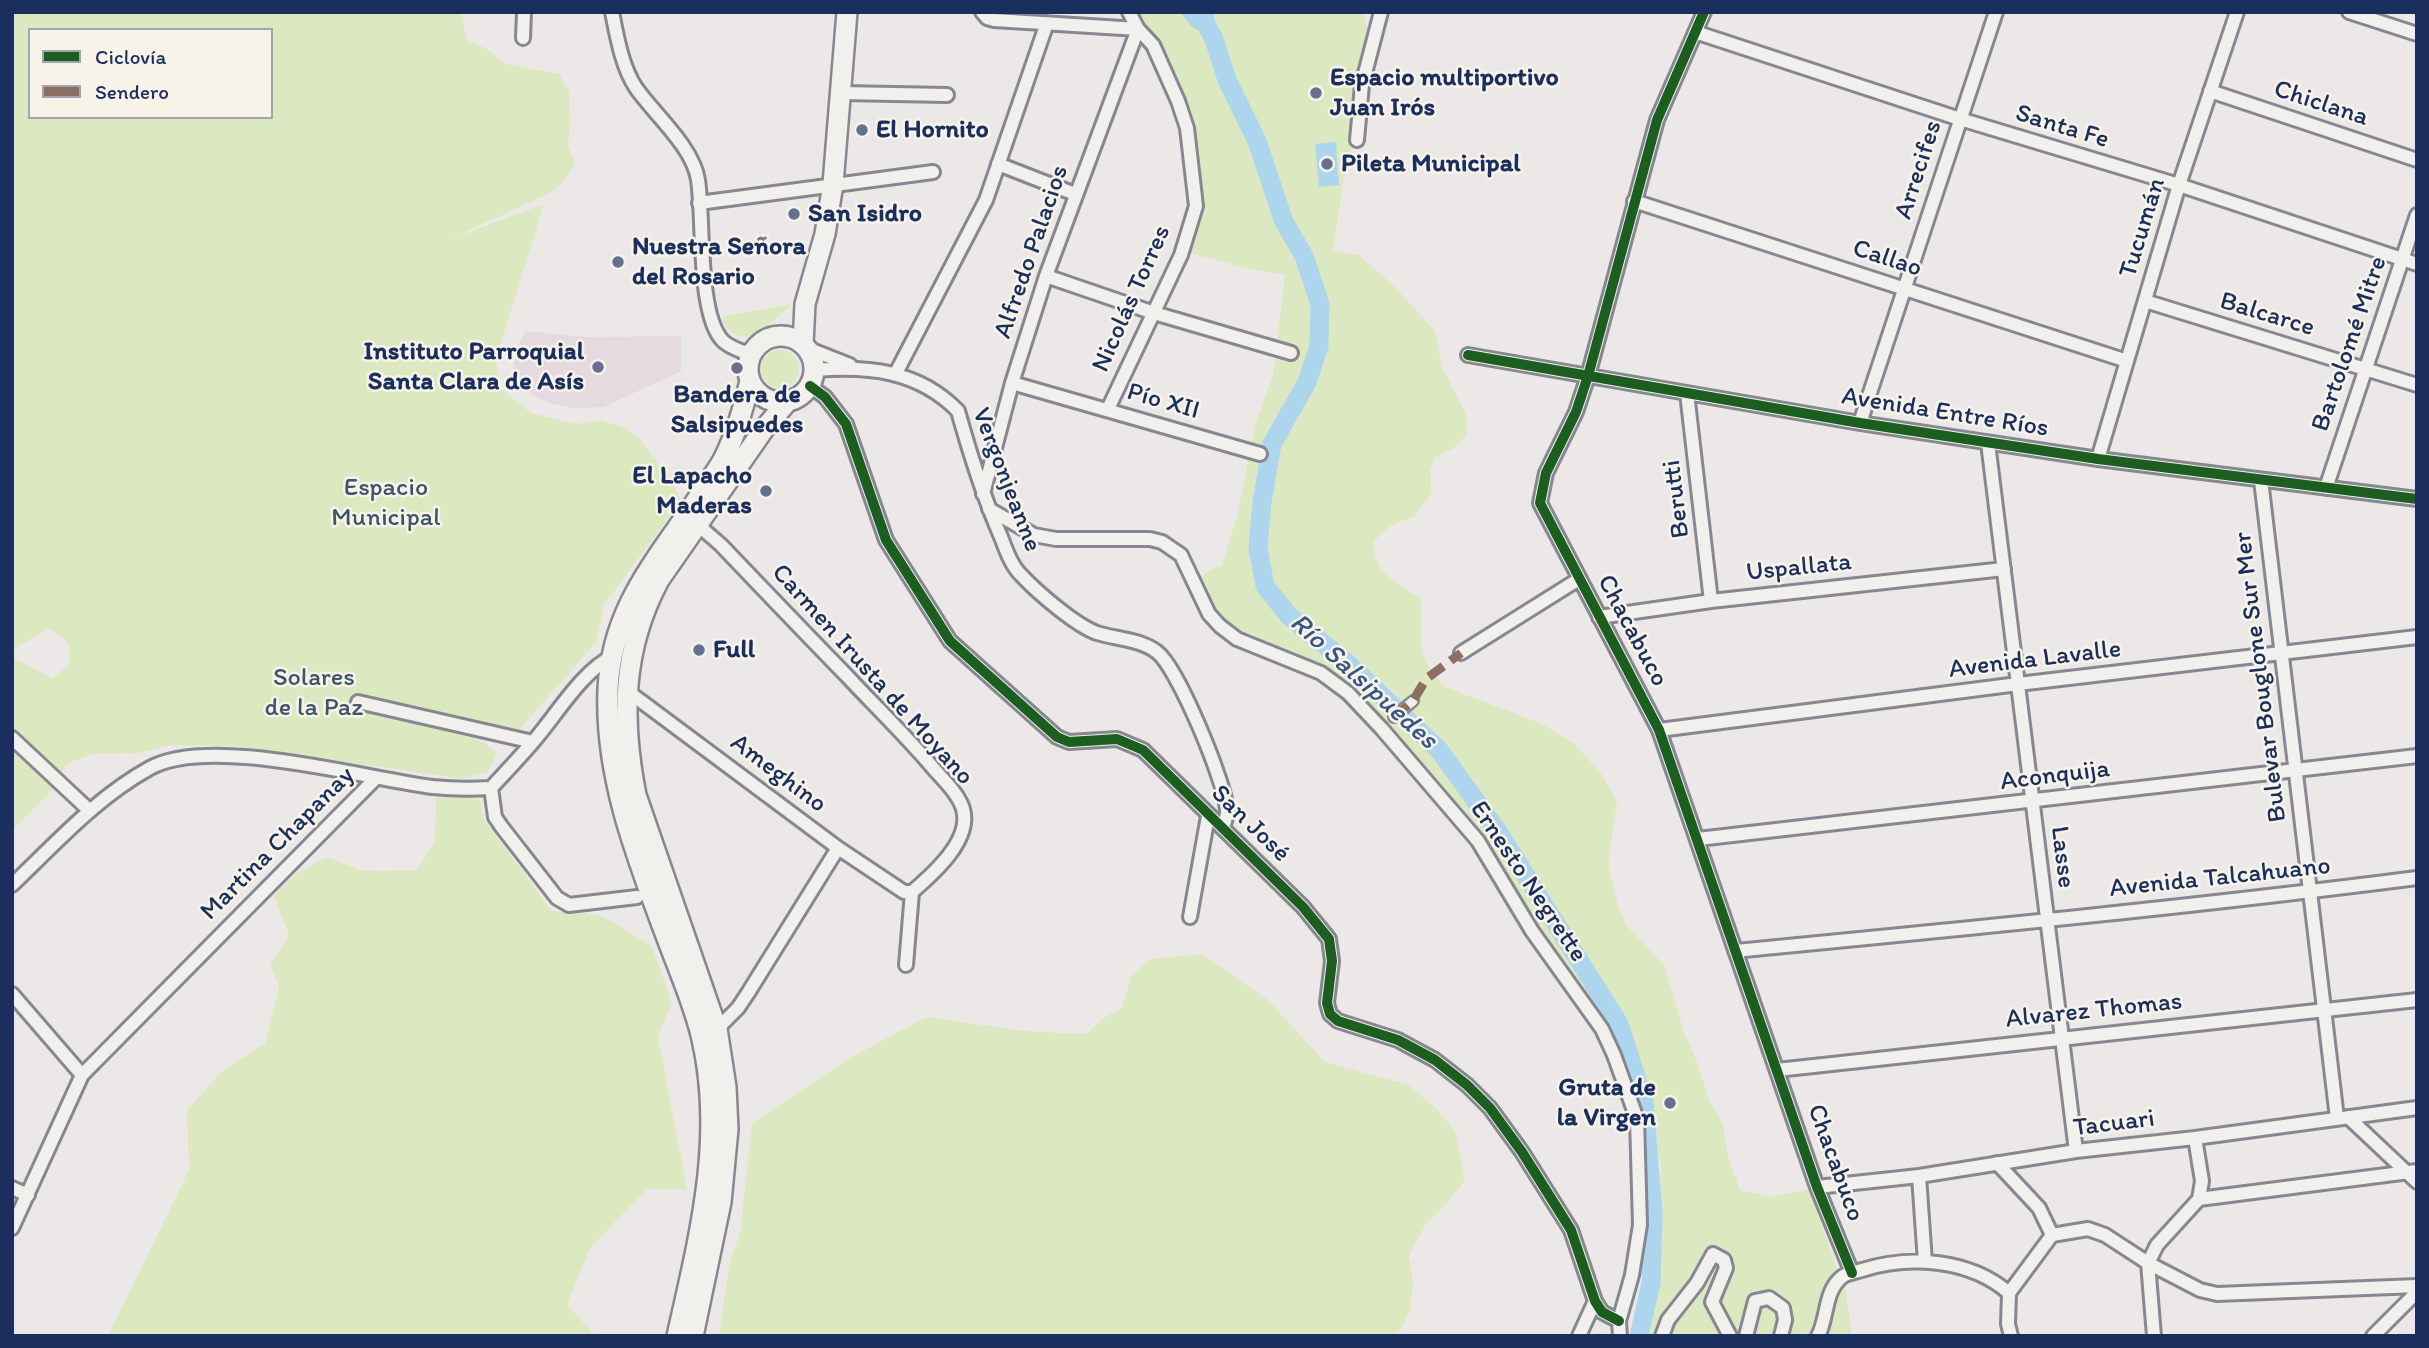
<!DOCTYPE html>
<meta charset="utf-8">
<style>
body{margin:0}
#map{position:relative;width:2429px;height:1348px;overflow:hidden;background:#ede8e8;font-family:Itim,sans-serif}
canvas{display:block}
.frame{position:absolute;inset:0;border:14px solid #1b2f5e;pointer-events:none}
.legend{position:absolute;left:28px;top:28px;width:245px;height:91px;box-sizing:border-box;background:#f7f3e8;border:2px solid #9fa5b1;margin:0;padding:9px 12px;list-style:none;font-size:21px;color:#1b2f5e}
.legend li{display:flex;align-items:center;gap:14px;height:35px}
.legend b{width:35px;border:2px solid #9fa5b1}
</style>
<div id="map">
<canvas width="2429" height="1348"></canvas>
<div class="frame"></div>
<ul class="legend">
<li><b style="height:9px;background:#1b5e20"></b>Ciclovía</li>
<li><b style="height:9px;background:#8d6e63"></b>Sendero</li>
</ul>
</div>
<script>
const c = document.querySelector('canvas').getContext('2d');
c.lineJoin = 'round';
function fill(path, color) { c.fillStyle = color; c.fill(path, 'evenodd'); }
function strokePath(path, color, width, dash) { c.strokeStyle = color; c.lineWidth = width; c.lineCap = dash ? 'butt' : 'round'; c.setLineDash(dash || []); c.stroke(path); }
function write(font, color, halo, rows, align = 'center') {
  c.font = font + ' Itim,sans-serif'; c.lineWidth = 5; c.setLineDash([]); c.textBaseline = 'middle'; c.strokeStyle = halo; c.fillStyle = color; for (const [text, x, y, turn = 0] of rows) {
    c.save(); c.translate(x, y); c.rotate((+turn || 0) * Math.PI / 180); c.textAlign = isNaN(turn) ? turn : align; if (halo) c.strokeText(text, 0, 0); c.fillText(text, 0, 0); c.restore();
  }
}
fill(new Path2D(`
 M525,331L586,337L681,336V371L604,407L573,408L553,404L532,395L516,378L514,364L517,347Z`), '#e6dae1');
fill(new Path2D(`
 M12,12H461L467,40L487,49L506,64L559,74L569,90L570,124L568,146L575,162L568,176L556,190L448,240L544,204L496,359L500,388L531,413L576,424L600,420L623,427L639,438L674,484L681,501L604,605L596,642L519,730L355,694L353,707L470,737L486,744L497,753L488,772L462,779L238,746L171,745L139,753L92,754L67,764L51,791L12,831V657L52,678L68,666L70,645L50,628L12,650ZM30,30H271V117H30Z
 M1133,12H1362L1371,38L1355,134L1343,183L1333,250L1359,255L1395,287L1435,331L1442,367L1466,414L1467,435L1452,449L1435,457L1430,472L1432,493L1415,516L1390,526L1374,541C1372,573 1398,583 1421,599V647L1426,663L1443,686L1540,723L1574,743L1603,776L1617,802L1608,865L1618,906L1627,926L1664,965L1684,1032L1698,1064L1709,1100L1723,1125L1728,1156L1740,1190L1771,1197L1817,1187L1819,1218L1846,1293L1852,1336H1648L1659,1262L1661,1165L1608,1024L1560,958L1465,814L1361,694L1312,661L1246,636L1223,617L1205,594L1200,579L1209,570L1222,566L1238,512L1255,425L1273,375L1285,275L1245,268L1190,253L1203,212L1193,122L1181,89Z
 M792,304L769,325L748,337C734,337 726,328 721,317Z
 M761 369a19 19 0 1 1 38 0a19 19 0 1 1-38 0Z
 M458,796L479,798L485,821L552,911L600,915L652,946L672,1003L658,1036L687,1190L647,1189L590,1248L567,1304L595,1336H108L189,1170L187,1110L221,1072L265,1043L279,987L270,964L289,935L274,896L297,873L327,857L362,871L417,870L435,841L436,798Z
 M1202,954L1268,1000L1325,1062L1409,1085L1438,1110L1456,1133L1465,1180L1450,1200L1426,1224L1409,1256L1413,1283L1410,1311L1397,1336H719L730,1260L740,1234L752,1123L851,1057L927,1017L1024,1031L1087,1034L1102,1019L1122,1008L1131,977L1150,959Z`), '#dce9c0');
fill(new Path2D(`
 M1180,12H1213L1216,25L1212,27C1220,43 1229,63 1227,80L1218,54L1206,30L1201,31L1192,27Z
 M1336,142L1339,185L1319,187L1315,144Z`), '#add5ee');
strokePath(new Path2D(`
 M1199,12L1214,39L1227,80L1257,141L1284,222L1304,256L1320,304L1319,346L1307,382L1272,444L1262,502L1258,548L1265,586L1289,616L1347,663L1439,750L1499,833L1619,1024L1644,1102L1653,1213L1651,1283L1639,1336`), '#add5ee', 19);
const pedestrian = new Path2D(`
 M1394,717L1413,701`);
const minor = new Path2D(`
 M612,12C617,37 622,67 636,88C655,115 693,147 698,180C704,217 697,315 723,341C730,348 742,351 751,355
 M982,12L987,18L994,20L1138,29L1046,276L1012,383L983,494
 M1704,12L1657,120L1588,376L1576,412L1546,473L1540,503L1659,730L1817,1187L1852,1273
 M2349,12L2417,34
 M1695,32L1960,119L2179,185L2417,264
 M523,38L524,12
 M2210,91L2417,160
 M841,93L947,95
 M1357,140L1362,85L1381,12
 M998,164L1075,194
 M1634,201L2127,361
 M699,203L933,172
 M1046,276L1154,313L1291,353
 M2145,301L2417,385
 M807,348L850,365
 M1468,355L1860,423L2098,459L2417,499
 M815,370C868,366 918,370 958,411C970,454 983,496 1001,537C1006,550 1011,565 1021,575C1037,592 1075,625 1097,633C1116,639 1140,639 1157,652C1178,668 1227,786 1227,812C1227,817 1224,823 1223,828
 M896,373L986,200L1047,23
 M1012,383L1260,454
 M810,386L825,397L846,424L886,540L950,641L1057,737L1069,742L1117,739L1143,750L1303,907L1329,939L1332,961L1327,1003L1330,1014L1338,1021L1398,1040L1435,1060L1467,1085L1490,1108L1522,1152L1571,1230L1595,1301L1602,1312L1619,1321
 M1687,393L1711,601
 M1108,409L1181,255L1196,206L1187,128L1178,101L1153,45L1138,29L1129,12
 M1860,423L1996,12
 M1988,443L2076,1151
 M2098,459L2179,185L2237,12
 M2261,480L2337,1118
 M2326,488L2417,215
 M989,509L1034,535L1056,539H1150L1162,542L1181,555L1209,614L1220,626L1237,639L1321,673L1348,693L1382,729L1478,841L1532,931L1602,1029L1614,1055L1637,1119L1640,1225L1632,1275L1619,1321L1620,1336
 M1599,617L1711,601L2004,569
 M1461,653L1579,579
 M626,690L838,848L904,892H912C933,874 972,840 963,809C958,792 939,776 928,762C902,732 874,705 847,676C805,633 763,589 721,545L698,525
 M358,702L533,742
 M1659,730L2018,684L2417,637
 M12,738L90,811
 M491,788L495,817L501,826L557,898L569,905L637,897
 M1698,839L2417,756
 M12,885C55,844 97,797 150,768C210,735 363,778 433,787C452,789 472,789 491,788C505,773 519,758 532,743C556,716 582,670 615,655
 M1190,917L1208,816
 M1735,951C1962,929 2190,907 2417,878
 M906,965L912,892
 M12,994L82,1075
 M717,1029L738,1008L748,993L838,848
 M1777,1070L2417,1000
 M2348,1117L2417,1182
 M2195,1138L2202,1181L2199,1199
 M1997,1163L2039,1208L2052,1235
 M1919,1176L1925,1262
 M1817,1187L1919,1176L2076,1151L2195,1138L2417,1108
 M12,1188L28,1195
 M12,1228L82,1075L376,778
 M2009,1293L2052,1235L2088,1229L2105,1235L2148,1263L2200,1290L2217,1294L2417,1286
 M1579,1336L1595,1301
 M1662,1336L1668,1320L1697,1283L1713,1254L1724,1260L1726,1268L1712,1302L1730,1336
 M1746,1336L1755,1301L1769,1298L1783,1308L1785,1320L1781,1336
 M1818,1336C1828,1318 1824,1291 1842,1277C1846,1273 1856,1272 1862,1270C1910,1255 1970,1259 2009,1293L2008,1324L2011,1336
 M2154,1336L2148,1263L2157,1245L2199,1199L2417,1171
 M2373,1336L2417,1292`);
const primary = new Path2D(`
 M748 369a33 33 0 1 1 66 0a33 33 0 1 1-66 0Z
 M803,344L805,304L825,234L833,184L847,12
 M677,1336C699,1238 725,1139 702,1039C695,1008 682,978 671,949C640,866 604,779 608,689C612,605 659,558 702,492C709,480 719,469 725,456C736,433 744,406 750,381
 M693,1336L721,1202L728,1129L726,1087L717,1029L636,795C621,719 622,649 659,580L764,429L787,402`);
strokePath(pedestrian, '#868790', 14);
strokePath(minor, '#868790', 18);
strokePath(primary, '#868790', 24);
strokePath(pedestrian, '#f1f0ec', 9);
strokePath(minor, '#f1f0ec', 12);
strokePath(primary, '#f1f0ec', 19);
strokePath(new Path2D(`
 M1394,717L1413,701L1426,679L1461,653`), '#8d6e63', 9, [18, 9]);
strokePath(new Path2D(`
 M1704,12L1657,120L1588,376L1576,412L1546,473L1540,503L1659,730L1817,1187L1852,1273
 M1468,355L1860,423L2098,459L2417,499
 M810,386L825,397L846,424L886,540L950,641L1057,737L1069,742L1117,739L1143,750L1303,907L1329,939L1332,961L1327,1003L1330,1014L1338,1021L1398,1040L1435,1060L1467,1085L1490,1108L1522,1152L1571,1230L1595,1301L1602,1312L1619,1321`), '#1b5e20', 10);
for (const [x, y, r, color] of [
 [1316,93,7,"#64708e"],
 [862,130,7,"#64708e"],
 [1327,164,7,"#64708e"],
 [794,214,7,"#64708e"],
 [618,262,7,"#64708e"],
 [598,367,7,"#64708e"],
 [737,368,7,"#64708e"],
 [766,491,7,"#64708e"],
 [699,650,7,"#64708e"],
 [1670,1103,7,"#64708e"]
]) { const dot = new Path2D(); dot.arc(x, y, r, 0, 2 * Math.PI); c.fillStyle = color; c.fill(dot); strokePath(dot, '#f7f3e8', 2.5); }
write('bold 26px', '#1b2f5e', '#f7f3e8', [
 ["Espacio multiportivo",1330,78],
 ["Juan Irós",1330,108],
 ["El Hornito",876,130],
 ["Pileta Municipal",1341,164],
 ["San Isidro",808,214],
 ["Nuestra Señora",632,247],
 ["del Rosario",632,277],
 ["Instituto Parroquial",584,352,"right"],
 ["Santa Clara de Asís",584,382,"right"],
 ["Bandera de",737,395,"center"],
 ["Salsipuedes",737,425,"center"],
 ["El Lapacho",752,476,"right"],
 ["Maderas",752,506,"right"],
 ["Full",713,650],
 ["Gruta de",1656,1088,"right"],
 ["la Virgen",1656,1118,"right"]
], 'left');
write('26px', '#1b2f5e', '#f7f3e8', [
 ["Chiclana",2321,104,18],
 ["Santa Fe",2062,127,17],
 ["Arrecifes",1919,170,-72],
 ["Tucumán",2143,228,-73],
 ["Alfredo Palacios",1032,252,-71],
 ["Callao",1887,259,18],
 ["Nicolás Torres",1132,299,-66],
 ["Balcarce",2267,315,17],
 ["Bartolomé Mitre",2350,344,-71],
 ["Pío XII",1163,402,16],
 ["Avenida Entre Ríos",1945,413,9],
 ["Vergonjeanne",1006,480,69],
 ["Berutti",1677,499,-97],
 ["Uspallata",1799,568,-6],
 ["Chacabuco",1632,631,62],
 ["Avenida Lavalle",2035,660,-7],
 ["Carmen Irusta de Moyano",872,675,48],
 ["Bulevar Bouglone Sur Mer",2261,677,-97],
 ["Ameghino",778,774,37],
 ["Aconquija",2055,776,-7],
 ["San José",1250,824,44],
 ["Martina Chapanay",278,844,-45],
 ["Lasse",2062,857,83],
 ["Avenida Talcahuano",2220,878,-6],
 ["Ernesto Negrette",1528,882,56],
 ["Alvarez Thomas",2094,1011,-6],
 ["Tacuari",2114,1124,-7],
 ["Chacabuco",1835,1163,70]
]);
write('26px', '#3f546b', '#f7f3e8', [
 ["Espacio",386,488],
 ["Municipal",386,518],
 ["Solares",314,678],
 ["de la Paz",314,708]
]);
write('italic 28px', '#385683', '#f7f3e8', [
 ["Río Salsipuedes",1363,682,42]
]);
</script>
